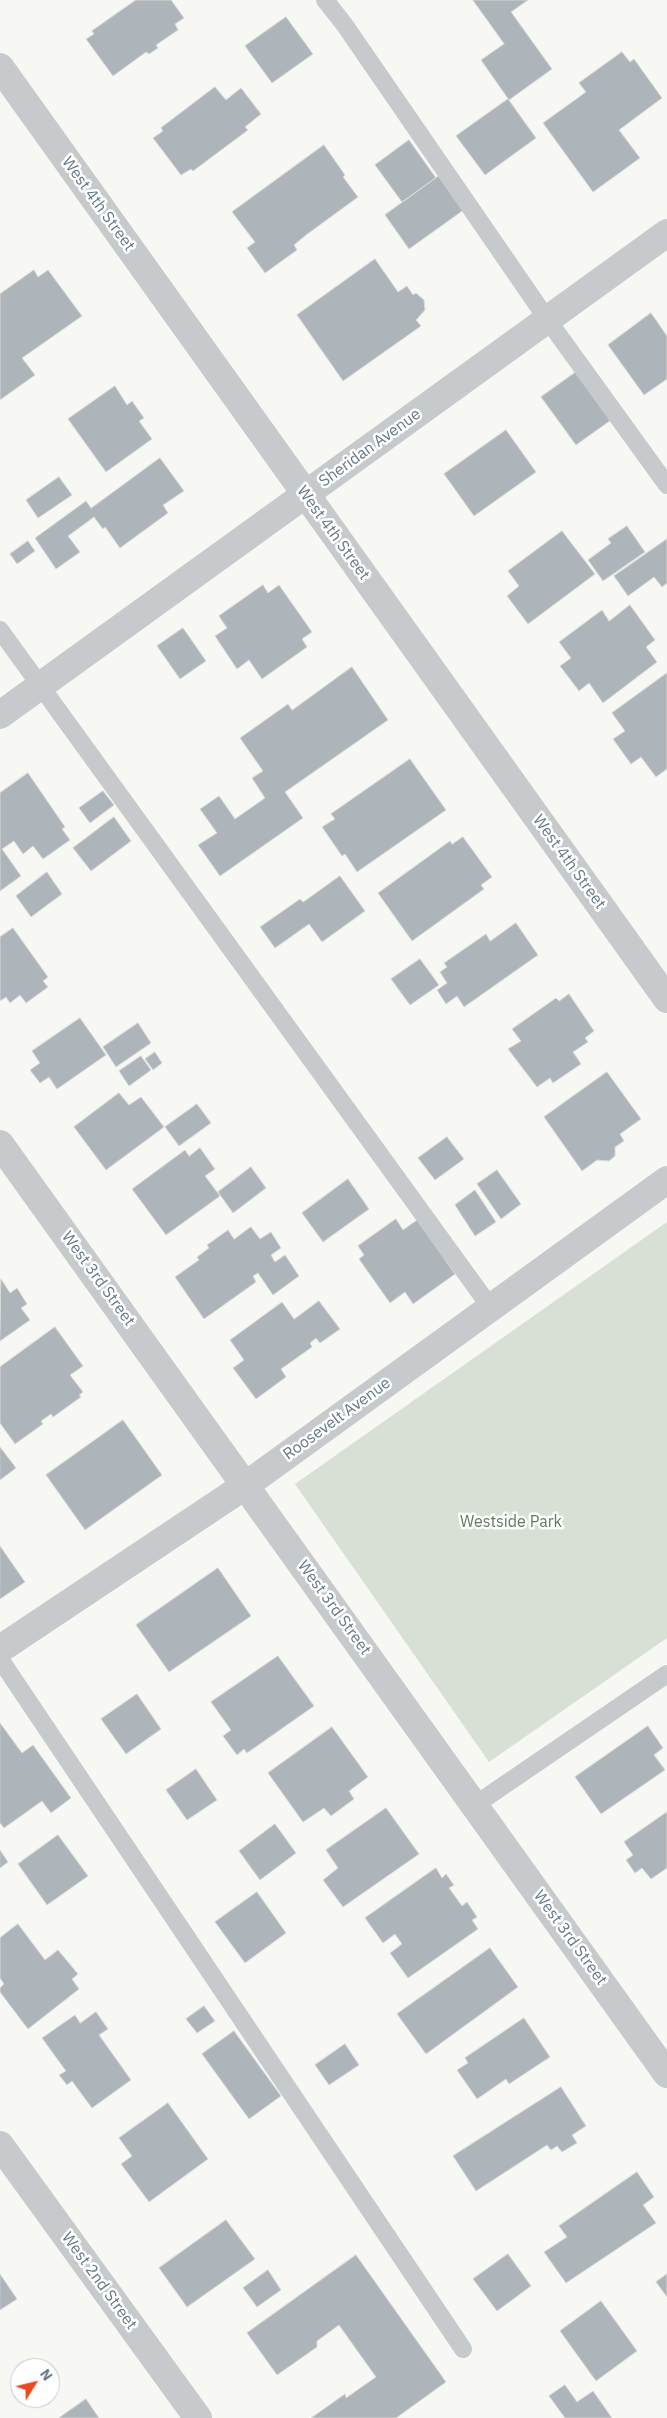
<!DOCTYPE html>
<style>
body{margin:0}
#map{position:relative;width:667px;height:2418px;overflow:hidden;background:#f7f7f3;font-family:"IBM Plex Sans",sans-serif}
canvas{display:block}
.north{position:absolute;left:10px;top:2358px;width:50px;height:50px;box-sizing:border-box;background:#fff;border:1px solid #c1c9cf;border-radius:50%;rotate:54deg;font-size:14px;font-weight:700;line-height:20px;text-align:center;color:#647886}
.north::after{content:'';display:block;margin:auto;width:18px;height:22px;background:#ec491e;clip-path:polygon(50% 0,100% 100%,50% 72%,0 100%)}
</style>
<div id="map">
<canvas width="667" height="2418"></canvas>
<div class="north">N</div>
</div>
<script>
const c = document.querySelector('canvas').getContext('2d');
c.lineJoin = 'round';
function fill(path, color) { c.fillStyle = color; c.fill(path, 'evenodd'); }
function strokePath(path, color, width, dash) { c.strokeStyle = color; c.lineWidth = width; c.lineCap = dash ? 'butt' : 'round'; c.setLineDash(dash || []); c.stroke(path); }
function write(font, color, halo, rows, align = 'center') {
  c.font = font + ' "IBM Plex Sans",sans-serif'; c.lineWidth = 5; c.setLineDash([]); c.textBaseline = 'middle'; c.strokeStyle = halo; c.fillStyle = color; for (const [text, x, y, turn = 0] of rows) {
    c.save(); c.translate(x, y); c.rotate((+turn || 0) * Math.PI / 180); c.textAlign = isNaN(turn) ? turn : align; if (halo) c.strokeText(text, 0, 0); c.fillText(text, 0, 0); c.restore();
  }
}
fill(new Path2D(`
 M667,1222V1638L489,1762L295,1484Z`), '#d8dfd4');
const building = new Path2D(`
 M136,0H171L184,18L175,24L178,30L156,45L158,48L149,54L146,52L113,76L86,39L94,34L92,31Z
 M473,0H528L511,12L552,69L509,100L481,60L504,44Z
 M286,17L313,54L272,83L245,46Z
 M622,52L630,62L634,59L662,98L619,130L640,158L593,192L543,123L586,92L579,83Z
 M215,87L226,100L241,88L261,114L245,127L248,130L193,171L191,169L181,175L153,138L163,131L161,128Z
 M508,99L536,138L485,175L456,136Z
 M409,140L436,178L402,202L375,165Z
 M324,145L345,175L343,177L358,197L306,235L294,245L297,250L265,273L247,248L255,242L232,212Z
 M440,175L465,209L409,249L385,215Z
 M375,259L398,292L407,286L413,295L416,293L424,300L425,310L416,320L421,326L343,381L297,315Z
 M34,270L38,277L48,270L82,316L22,358L35,375L0,400V294Z
 M651,313L667,336V379L644,395L608,345Z
 M576,372L611,420L576,445L541,397Z
 M115,386L127,405L132,401L144,418L139,421L152,439L106,472L68,419Z
 M506,430L536,472L474,516L444,474Z
 M160,458L184,491L163,505L168,513L120,548L105,527L103,529L94,517L68,536L80,552L56,569L35,538L86,501L91,508Z
 M59,477L72,495L38,518L26,500Z
 M627,526L645,552L603,581L588,560L611,543L608,539Z
 M562,531L595,574L528,624L507,596L519,586L508,571Z
 M667,539V583L662,587L654,577L628,596L614,576Z
 M28,541L35,551L17,564L10,554Z
 M263,585L268,593L279,585L312,632L302,639L307,647L262,679L249,660L237,669L215,636L227,628L219,616Z
 M630,605L655,640L646,647L657,662L603,703L589,683L579,691L560,666L571,658L559,642L602,610L609,621Z
 M183,628L206,661L180,679L157,646Z
 M352,667L388,720L285,792L303,818L220,876L198,845L217,833L200,809L219,796L235,819L265,798L252,778L263,771L240,738L288,704L292,710Z
 M667,673V769L656,777L641,757L631,764L613,739L625,731L612,713Z
 M410,759L446,810L357,872L345,854L342,856L322,827L335,819L331,814Z
 M28,773L65,827L62,829L70,840L43,859L33,846L23,854L14,841L2,849L21,876L0,891V793Z
 M103,791L114,805L90,823L79,808Z
 M114,817L131,841L91,871L73,848Z
 M463,837L492,877L481,885L484,889L412,941L378,893L450,841L452,844Z
 M47,872L62,894L31,917L16,896Z
 M340,876L365,911L322,942L309,924L275,948L260,927L300,899L303,902Z
 M516,923L538,955L464,1007L457,996L446,1004L437,990L447,983L440,972L447,967L444,963L486,934L490,941Z
 M13,928L48,977L43,981L48,987L26,1003L20,995L10,1003L6,997L0,1001V937Z
 M420,959L439,985L410,1005L391,979Z
 M569,994L594,1031L585,1038L588,1042L573,1052L581,1064L553,1083L550,1078L537,1087L508,1049L521,1041L512,1029L556,998L559,1001Z
 M80,1018L106,1055L57,1089L49,1077L40,1083L30,1070L40,1063L32,1051Z
 M138,1023L151,1043L116,1067L103,1047Z
 M155,1052L162,1063L153,1070L145,1059Z
 M141,1056L151,1070L129,1086L119,1071Z
 M607,1072L641,1119L620,1134L624,1141L615,1147V1156L609,1161L597,1160L582,1171L544,1117Z
 M119,1093L129,1105L141,1097L164,1127L106,1170L74,1127Z
 M197,1104L211,1123L179,1146L165,1127Z
 M447,1137L464,1159L435,1180L418,1158Z
 M200,1148L215,1169L205,1176L220,1196L166,1235L132,1189L185,1150L189,1156Z
 M251,1167L266,1188L233,1213L218,1192Z
 M497,1170L521,1204L501,1219L477,1184Z
 M348,1179L369,1209L323,1242L302,1213Z
 M475,1190L496,1222L475,1236L455,1205Z
 M396,1219L403,1230L417,1220L455,1274L413,1304L405,1292L390,1303L359,1259L364,1255L358,1246Z
 M251,1227L260,1239L271,1232L281,1248L271,1255L275,1262L285,1255L299,1276L273,1295L258,1273L253,1276L256,1282L204,1319L175,1277L199,1260L197,1257L209,1248L207,1245L228,1230L234,1239Z
 M1,1279L10,1293L17,1288L27,1304L21,1308L30,1320L0,1341Z
 M319,1301L340,1329L320,1343L316,1338L310,1343L312,1347L281,1369L286,1377L256,1399L233,1368L244,1360L230,1340L282,1302L294,1319Z
 M55,1327L83,1366L70,1375L83,1392L79,1395L81,1397L53,1417L51,1414L41,1421L43,1424L15,1444L0,1423V1367Z
 M123,1420L162,1475L85,1530L46,1475Z
 M0,1447L16,1468L0,1480Z
 M0,1546L25,1582L0,1599Z
 M218,1568L251,1616L169,1672L136,1625Z
 M278,1656L314,1706L247,1753L244,1749L237,1755L223,1736L231,1730L211,1702Z
 M137,1694L161,1729L126,1754L101,1719Z
 M0,1723L22,1753L33,1745L71,1798L51,1813L42,1801L4,1828L0,1823Z
 M648,1726L663,1748L654,1755L665,1770L601,1814L575,1777Z
 M332,1727L368,1777L349,1791L354,1799L331,1816L324,1808L303,1822L268,1773Z
 M196,1769L217,1800L187,1820L166,1790Z
 M386,1808L419,1854L343,1907L323,1880L338,1868L326,1850Z
 M667,1812V1868L651,1879L642,1868L635,1873L626,1860L633,1855L624,1842Z
 M275,1824L296,1853L260,1880L239,1851Z
 M58,1835L88,1876L47,1905L18,1864Z
 M0,1850L8,1862L0,1868Z
 M436,1868L442,1878L446,1874L454,1885L449,1888L462,1906L467,1902L477,1917L472,1920L478,1929L408,1978L390,1953L402,1944L395,1934L383,1943L365,1918Z
 M257,1892L286,1933L245,1963L215,1922Z
 M18,1924L45,1960L58,1950L78,1974L72,1979L79,1989L28,2029L0,1992V1988L4,1984L0,1978V1938Z
 M490,1948L518,1987L426,2054L397,2014Z
 M204,2006L215,2021L197,2033L186,2019Z
 M96,2012L108,2029L99,2035L131,2080L92,2108L72,2081L67,2085L59,2075L66,2071L42,2038L75,2015L80,2023Z
 M524,2018L550,2057L509,2084L506,2079L477,2099L457,2070L468,2063L465,2058Z
 M234,2031L281,2096L249,2119L202,2054Z
 M345,2044L359,2065L329,2085L315,2065Z
 M561,2087L586,2126L572,2135L577,2143L562,2152L557,2146L551,2150L547,2145L476,2191L453,2156Z
 M168,2103L208,2159L149,2202L121,2164L132,2156L119,2138Z
 M637,2172L654,2197L643,2205L656,2223L566,2283L544,2252L567,2237L559,2226Z
 M226,2220L255,2259L187,2307L159,2268Z
 M508,2254L531,2286L497,2311L473,2279Z
 M356,2255L446,2382L396,2418H311L345,2394L346,2398L376,2377L339,2325L317,2341V2347L277,2375L247,2333Z
 M268,2270L281,2290L257,2307L243,2288Z
 M0,2274L17,2299L0,2310Z
 M667,2274V2297L656,2282Z
 M601,2301L637,2351L596,2381L560,2331Z
 M565,2385L577,2402L593,2391L612,2418H565L549,2396Z
 M86,2399L99,2418H59Z`);
fill(building, '#adb5bb');
strokePath(building, '#d8d8d6', 1);
strokePath(new Path2D(`
 M325,0L344,24L547,319L667,485
 M0,630L491,1308
 M0,1659L463,2349
 M475,1805L667,1674`), '#c6cacd', 18);
strokePath(new Path2D(`
 M0,67L667,999
 M0,715L667,233
 M0,1144L667,2074
 M0,1649L246,1485L667,1180
 M0,2145L198,2418`), '#c6cacd', 28);
write('16px', '#647886', '#fff', [
 ["West 4th Street",98,204,54],
 ["Sheridan Avenue",370,448,-36],
 ["West 4th Street",333,533,54],
 ["West 4th Street",569,862,54],
 ["West 3rd Street",98,1279,54],
 ["Roosevelt Avenue",337,1419,-36],
 ["West 3rd Street",334,1608,54],
 ["West 3rd Street",570,1938,54],
 ["West 2nd Street",99,2281,54]
]);
write('16px', '#65785f', '#fff', [
 ["Westside Park",511,1522]
]);
</script>
